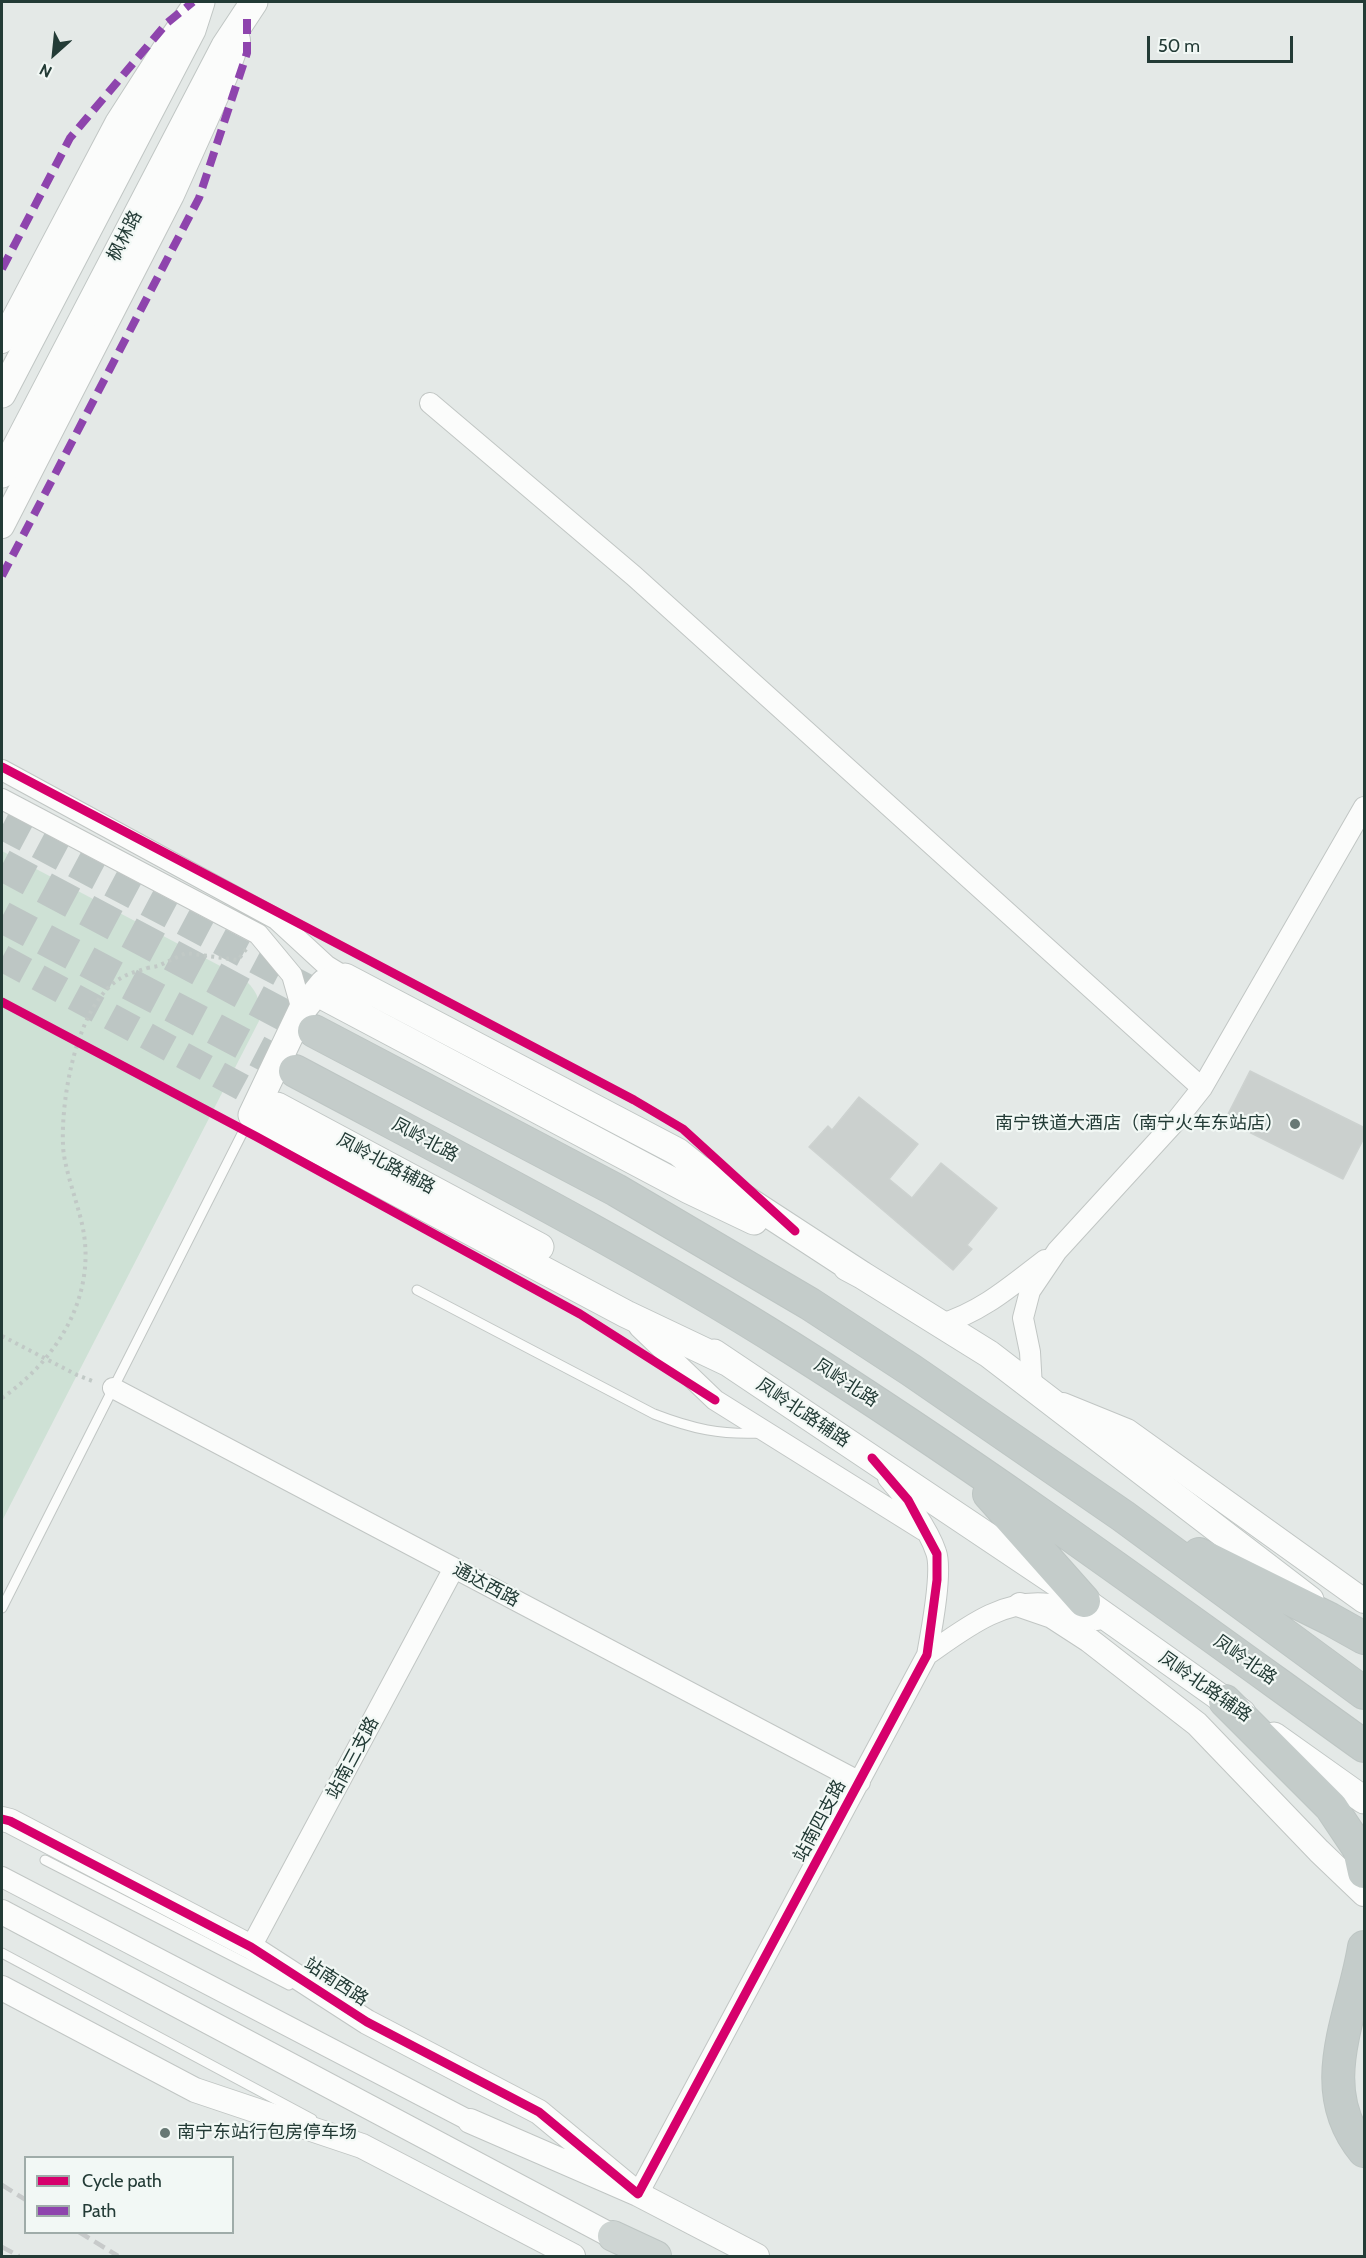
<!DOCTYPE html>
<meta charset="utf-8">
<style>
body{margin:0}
#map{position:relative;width:1366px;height:2258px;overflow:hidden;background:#e4e9e7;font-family:Cabin,sans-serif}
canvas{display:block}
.frame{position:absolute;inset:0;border:3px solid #233b36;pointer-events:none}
.legend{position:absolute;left:24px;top:2156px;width:210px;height:78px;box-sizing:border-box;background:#f2f8f5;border:2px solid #9faca9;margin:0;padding:8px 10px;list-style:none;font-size:18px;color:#233b36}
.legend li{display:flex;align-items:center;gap:12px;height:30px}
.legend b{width:30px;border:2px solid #9faca9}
.north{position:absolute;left:24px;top:24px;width:60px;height:60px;-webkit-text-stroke:4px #f2f8f5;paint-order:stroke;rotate:207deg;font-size:16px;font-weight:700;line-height:24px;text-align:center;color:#233b36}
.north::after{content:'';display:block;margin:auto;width:21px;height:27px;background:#233b36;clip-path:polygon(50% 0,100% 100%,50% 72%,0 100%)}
.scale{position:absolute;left:1147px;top:36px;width:146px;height:27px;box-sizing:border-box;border:3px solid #233b36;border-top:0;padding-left:8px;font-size:18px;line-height:21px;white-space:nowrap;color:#233b36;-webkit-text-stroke:4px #f2f8f5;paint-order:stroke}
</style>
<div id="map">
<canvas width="1366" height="2258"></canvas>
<div class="frame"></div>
<ul class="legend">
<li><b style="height:8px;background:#d6006c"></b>Cycle path</li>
<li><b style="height:8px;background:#8e44ad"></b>Path</li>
</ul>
<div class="north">N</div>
<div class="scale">50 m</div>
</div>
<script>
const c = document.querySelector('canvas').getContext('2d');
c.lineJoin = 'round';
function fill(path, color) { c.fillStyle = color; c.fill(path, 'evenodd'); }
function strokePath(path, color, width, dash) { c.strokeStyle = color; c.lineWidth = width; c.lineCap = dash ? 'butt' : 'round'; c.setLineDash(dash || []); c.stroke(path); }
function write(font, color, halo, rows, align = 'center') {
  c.font = font + ' Cabin,"Noto Sans SC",sans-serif'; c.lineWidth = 4.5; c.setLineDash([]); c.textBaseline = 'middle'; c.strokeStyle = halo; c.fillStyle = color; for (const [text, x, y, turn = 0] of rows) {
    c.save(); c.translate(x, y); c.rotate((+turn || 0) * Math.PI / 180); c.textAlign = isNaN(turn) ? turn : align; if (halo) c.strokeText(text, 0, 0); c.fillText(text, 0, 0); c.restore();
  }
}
fill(new Path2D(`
 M2,851L243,978C258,992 261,1000 259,1021L2,1521Z`), '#cee1d5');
const building = new Path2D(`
 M1250,1071L1365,1128V1136L1343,1179L1225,1120Z
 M859,1097L918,1144L889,1179L912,1198L941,1163L997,1208L967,1245L972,1249L953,1270L809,1147L828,1126L832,1130Z`);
fill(building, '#cbd0ce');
strokePath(building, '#cdd2d0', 1.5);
strokePath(new Path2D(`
 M2,826L310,989
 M2,958L277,1106`), '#bdc6c4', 27, [27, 14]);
strokePath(new Path2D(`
 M2,865L314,1031
 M2,917L295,1071`), '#bdc6c4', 32, [32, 16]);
const service = new Path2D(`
 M417,1290L654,1414C693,1429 720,1435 762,1433
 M2,1608L250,1118
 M45,1860L289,1985
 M2,1953L312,2119`);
const minor = new Path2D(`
 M430,403L634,576L1202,1088
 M2,770L276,919L327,966L345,977
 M2,799L258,934L292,975L302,1010
 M941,1324C982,1312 1012,1285 1045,1260
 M639,1327L715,1400L923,1530
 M113,1388L860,1782
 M1032,1388L1030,1352L1023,1318L1030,1291L1057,1251L1175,1122L1202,1088L1364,807
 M927,1655C963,1630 1002,1598 1049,1604C1065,1606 1082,1615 1097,1620
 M2,1877L470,2121
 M251,1947L454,1568
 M638,2194L927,1655C931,1633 943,1571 936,1552C928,1528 905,1497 888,1478`);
const tertiary = new Path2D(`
 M2,341L117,123L167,45L194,6
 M2,526L172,195L225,77L238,40
 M1063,1405L1127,1431L1364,1601
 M1020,1605L1052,1616L1089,1640L1197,1724L1319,1851L1364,1894
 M2,1819L10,1821L251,1947L367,2022L539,2112L638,2194
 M2,1912L627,2244
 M2,1988L195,2090L362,2146L573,2256
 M470,2121L638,2194L757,2256`);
const secondary = new Path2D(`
 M2,394L192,30L201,2
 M2,474L225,46L254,2
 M327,998L689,1190L754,1221
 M277,1106L540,1247
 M847,1267L862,1275L989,1354L1310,1600
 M714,1353L1084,1601L1242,1713
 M727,1362L626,1314L252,1115L302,1010L324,983L345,977L678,1152L698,1168L862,1275
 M1274,1736L1364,1800`);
const primary = new Path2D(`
 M613,2236L656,2256`);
const trunk = new Path2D(`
 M314,1031L616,1190L810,1304L911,1370L1123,1516L1364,1693
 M295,1071C462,1160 630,1246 790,1347C987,1471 1175,1610 1364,1746
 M989,1494L1084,1601
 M1199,1554L1330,1619L1364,1638
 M1225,1701L1331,1807L1359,1849L1364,1872
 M1364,1947C1353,2016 1312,2088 1364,2151`);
strokePath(service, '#c1c6c4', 11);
strokePath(minor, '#c1c6c4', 22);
strokePath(tertiary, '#c1c6c4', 26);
strokePath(secondary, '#c0c6c4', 29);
strokePath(primary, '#bdc5c3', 32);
strokePath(trunk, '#bdc5c3', 34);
strokePath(new Path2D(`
 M147,968L158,966L186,953L238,960L247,948
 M2,1336L77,1375L95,1382`), '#c1c9c6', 4, [3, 4.5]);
strokePath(service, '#fbfcfb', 9);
strokePath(minor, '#fbfcfb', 20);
strokePath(tertiary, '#fbfcfb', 24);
strokePath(secondary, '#fbfcfb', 27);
strokePath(primary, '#ced5d3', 30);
strokePath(trunk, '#c4ccca', 32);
strokePath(new Path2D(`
 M2,2185L26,2200
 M79,2232L118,2256
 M2,2247L19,2256`), '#c7caca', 4.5, [12, 6]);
strokePath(new Path2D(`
 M2,1398C58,1359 98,1294 82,1224C77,1201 63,1165 63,1144C61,1097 77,1003 121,978C129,973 139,971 147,968`), '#c1c9c6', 4, [3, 4.5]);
strokePath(new Path2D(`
 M2,269L70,138L167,23L193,2
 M2,576L199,198L247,53V14`), '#8e44ad', 8, [15, 8]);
strokePath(new Path2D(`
 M2,767L634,1100L683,1129L795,1231
 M2,1002L257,1137L580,1314L715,1400
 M2,1819L10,1821L251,1947L367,2022L539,2112L638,2194L927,1655L937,1580V1554L908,1500L872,1458`), '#d6006c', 9);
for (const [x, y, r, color] of [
 [1295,1124,6,"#677874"],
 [165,2133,6,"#677874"]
]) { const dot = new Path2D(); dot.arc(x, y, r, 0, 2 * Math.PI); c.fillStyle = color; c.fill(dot); strokePath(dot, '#f2f8f5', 2); }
write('18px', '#233b36', '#f2f8f5', [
 ["枫林路",125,236,-63],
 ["凤岭北路",425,1140,28],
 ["凤岭北路辅路",386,1164,28],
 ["凤岭北路",846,1383,33],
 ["凤岭北路辅路",803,1413,34],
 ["通达西路",486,1585,28],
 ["凤岭北路",1245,1660,35],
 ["凤岭北路辅路",1205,1687,35],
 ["站南三支路",353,1758,-62],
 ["站南四支路",820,1821,-62],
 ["站南西路",336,1982,33]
]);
write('18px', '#233b36', '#f2f8f5', [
 ["南宁铁道大酒店（南宁火车东站店）",1283,1124],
 ["南宁东站行包房停车场",177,2133,"left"]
], 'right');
</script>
